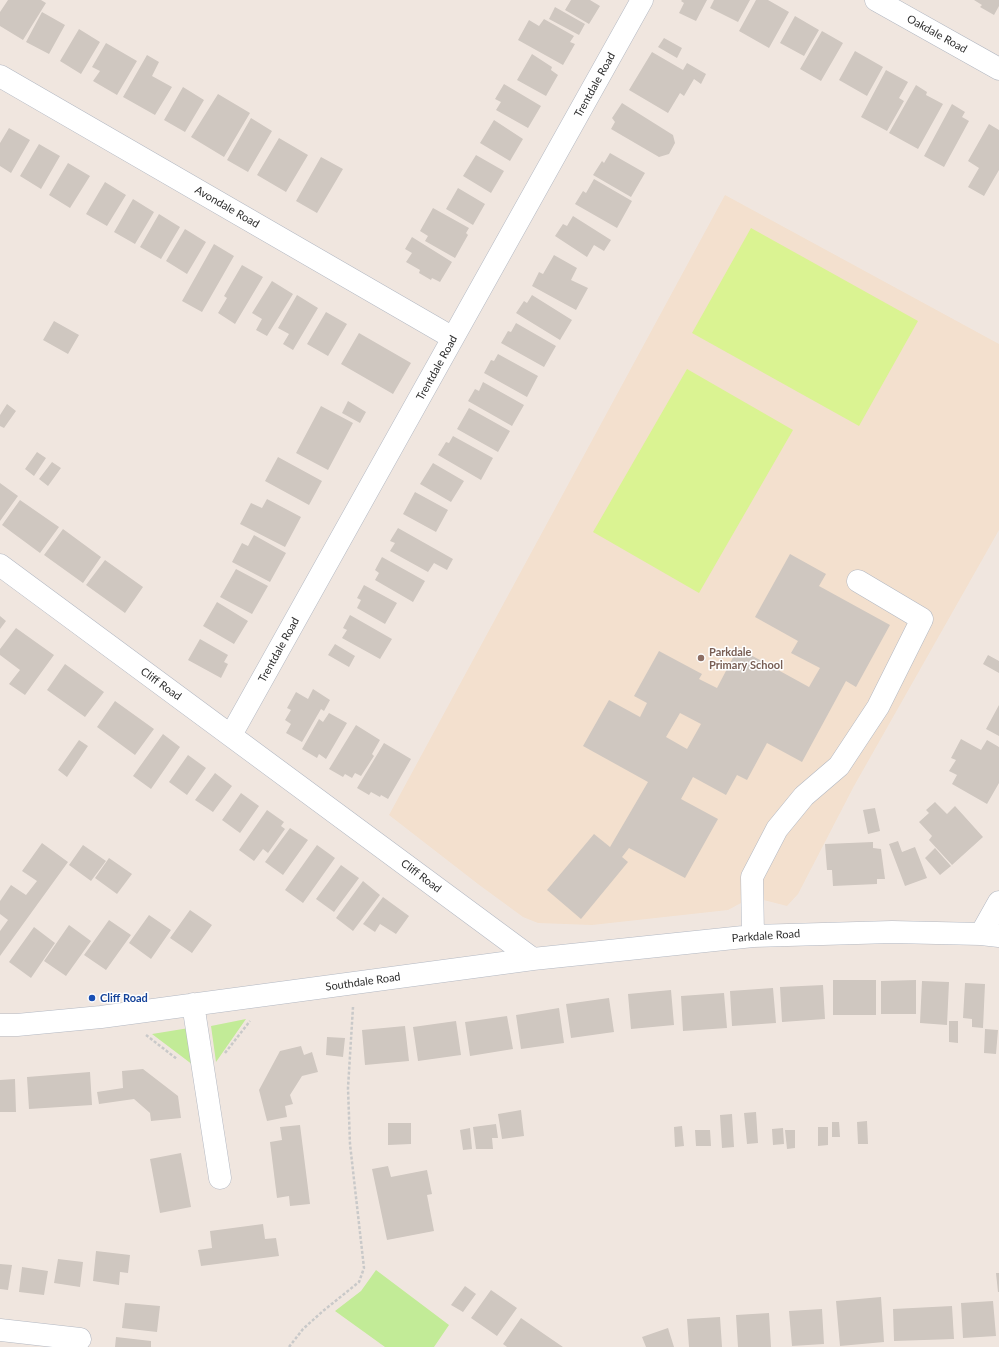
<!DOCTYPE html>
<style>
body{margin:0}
canvas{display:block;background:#f0e6df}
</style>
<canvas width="999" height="1347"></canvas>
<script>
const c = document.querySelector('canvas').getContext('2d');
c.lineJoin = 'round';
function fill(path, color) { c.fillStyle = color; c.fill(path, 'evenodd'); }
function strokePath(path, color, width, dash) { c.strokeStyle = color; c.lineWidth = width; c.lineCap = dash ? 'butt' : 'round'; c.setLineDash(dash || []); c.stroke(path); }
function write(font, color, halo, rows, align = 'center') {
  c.font = font + ' Lato,sans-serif'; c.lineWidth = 3; c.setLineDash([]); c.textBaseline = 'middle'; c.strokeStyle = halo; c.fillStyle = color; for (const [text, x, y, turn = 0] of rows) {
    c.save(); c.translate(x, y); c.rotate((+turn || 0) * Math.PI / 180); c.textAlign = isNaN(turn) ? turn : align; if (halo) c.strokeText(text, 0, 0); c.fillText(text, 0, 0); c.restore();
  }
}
fill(new Path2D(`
 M725,195L999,344V530L854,786L798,894L787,906L752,897L728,910L592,925L538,923L523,917L478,884L389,815Z`), '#f3e0ce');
fill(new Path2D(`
 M246,1019L216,1062L211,1026Z
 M189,1028L193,1065L152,1034Z
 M376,1270L449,1325L434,1347H385L335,1311L361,1291Z`), '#c2eb97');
fill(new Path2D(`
 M751,228L918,321L859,426L692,333Z
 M687,369L793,430L699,593L593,532Z`), '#daf392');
fill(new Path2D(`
 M8,0H41L46,3L23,40L0,26V12Z
 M571,0H590L600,6L589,24L565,10Z
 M682,0H707L696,21L679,13L684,3L681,1Z
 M714,0H750L738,22L710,8Z
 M756,0H768L789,12L769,48L739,31Z
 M974,0H999V6L994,15L980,7L982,5Z
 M555,7L585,24L579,35L549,19Z
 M42,12L65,25L49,54L26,42Z
 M795,16L819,30L804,56L780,43Z
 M544,19L574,36L570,42L575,44L563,65L518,40L529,20L539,26Z
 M79,29L100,42L81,74L60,61Z
 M822,31L843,43L821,81L800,69Z
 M664,38L682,48L677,58L658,47Z
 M106,43L137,61L117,95L93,81L100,71L92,67Z
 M855,51L883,67L867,96L839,80Z
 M652,52L683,70L687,63L706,74L701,84L694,79L684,96L680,93L668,113L629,90Z
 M532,54L552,67L551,70L558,75L546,96L517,80Z
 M147,55L159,62L152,76L172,87L155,115L123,97Z
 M886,70L908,82L899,98L904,101L887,131L861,117Z
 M504,84L541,106L528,128L496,110L501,102L495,99Z
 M916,85L927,92L926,95L943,104L918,149L889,133Z
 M183,87L204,100L185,132L164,120Z
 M218,94L250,113L224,157L191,137Z
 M622,103L673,135L675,143L669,154L659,157L611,129L615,122L612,118Z
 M952,104L965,112L962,117L969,121L944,167L924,156Z
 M251,118L272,131L248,172L227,160Z
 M494,120L523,139L510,161L480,143Z
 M989,124L999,130V170L984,196L968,187L979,168L968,161Z
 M9,128L30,140L11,173L0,166V143Z
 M279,138L308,155L286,192L257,175Z
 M39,144L60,156L41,189L20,176Z
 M610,153L645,173L631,197L593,175L602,161L604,163Z
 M476,155L504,171L491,193L463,176Z
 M321,157L343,169L317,213L296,201Z
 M68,163L90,176L70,208L49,195Z
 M594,179L632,201L617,228L575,204L583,191L586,193Z
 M105,182L126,195L107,226L86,214Z
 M458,188L485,204L473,225L446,209Z
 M133,199L154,212L135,244L114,232Z
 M433,208L469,228L466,233L468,235L455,258L425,241L428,236L420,231Z
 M159,214L180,227L161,259L140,247Z
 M573,216L611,240L604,251L594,245L587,257L555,236L563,224L567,226Z
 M185,229L206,242L187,274L166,261Z
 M412,237L452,262L440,282L432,278L431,280L419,273L420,270L406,262L412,253L405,249Z
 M214,244L234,256L202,312L182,301Z
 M554,255L577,268L571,280L588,288L576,310L532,286L539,272L543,274Z
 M242,265L263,277L235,324L218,313L227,298L224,296Z
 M272,281L293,294L267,336L256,330L262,319L252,313Z
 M297,295L318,308L293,350L283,344L289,334L278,328Z
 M532,295L572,320L560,340L516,313L524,301L527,303Z
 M326,312L347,324L328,356L307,344Z
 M54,321L79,335L68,354L43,340Z
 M516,323L556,346L544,367L501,343L508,331L511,332Z
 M359,333L411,363L393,394L341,364Z
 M498,354L538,376L527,397L484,373L491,360L494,361Z
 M483,382L524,405L512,426L468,401L475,389L479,391Z
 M348,401L366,412L360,423L342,413Z
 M7,404L16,411L4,428L0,426V415Z
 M321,406L353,423L328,470L296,453Z
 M469,408L510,431L498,452L457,429Z
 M453,436L493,458L481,480L438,455L446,442L449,443Z
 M37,452L46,458L34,476L25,469Z
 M278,457L322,481L309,505L265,481Z
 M52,462L61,468L48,486L39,479Z
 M433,463L464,481L451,502L420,484Z
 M0,483L18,496L0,521Z
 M415,492L448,510L436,532L403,514Z
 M267,499L301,517L285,547L240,524L251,503L262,508Z
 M20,500L59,527L40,553L2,525Z
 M398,528L453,559L447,570L434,563L428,572L390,551L395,543L390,541Z
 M63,529L101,557L83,583L44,555Z
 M254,535L286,553L270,582L232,562L242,543L248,546Z
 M790,554L826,574L819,586L890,625L856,687L846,681L802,762L767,743L747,780L737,775L726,795L693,777L681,799L718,819L685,878L629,848L622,857L628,862L581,919L547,890L594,834L610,847L648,782L583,746L609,700L640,717L647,703L634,696L659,651L702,674L699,679L717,688L738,648L809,687L820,668L791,653L798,641L755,617ZM680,713L701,724L687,749L666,737Z
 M382,557L425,581L413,602L375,580L379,573L375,570Z
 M105,560L143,587L125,613L86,585Z
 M236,569L268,586L252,614L220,597Z
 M364,585L397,603L385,624L357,608L361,600L357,598Z
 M217,602L248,621L234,644L203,626Z
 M350,615L392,639L380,659L342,638L347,630L343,628Z
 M0,616L6,621L0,629Z
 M16,628L54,655L25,695L9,684L20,670L0,655V649Z
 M200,639L228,655L224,662L228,664L221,678L188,660Z
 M335,644L355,656L349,667L328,655Z
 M988,655L999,661V673L983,664Z
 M65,664L104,692L85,717L47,690Z
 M313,689L330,700L324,711L321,709L302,742L286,733L291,724L285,720L291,710L287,708L296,692L308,699Z
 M115,701L154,729L135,755L97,727Z
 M999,705V736L986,729Z
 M329,713L347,723L326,759L319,754L317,758L302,749L319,719L323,722Z
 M356,725L380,740L372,754L374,756L361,776L355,773L352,778L345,774L343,777L329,769Z
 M163,734L180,747L151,789L133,776Z
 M961,739L981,750L987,740L999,747V783L987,804L952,784L957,775L949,771L956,760L951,758Z
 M79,740L88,746L67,777L58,770Z
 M384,743L411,759L388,799L381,795L380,797L371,792L369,795L357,788Z
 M188,755L206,768L187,795L169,782Z
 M215,773L232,786L213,812L195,800Z
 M241,793L259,806L240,833L222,820Z
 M935,802L947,814L955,806L983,837L952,865L929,840L932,836L919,822L929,813L926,810Z
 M875,808L880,831L868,834L863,810Z
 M267,810L284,822L281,826L285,829L268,853L263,849L254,861L239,850Z
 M290,828L308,840L283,875L265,862Z
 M898,841L902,852L915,847L927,878L905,886L889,844Z
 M873,842V848L881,849L885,879H877V884L833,886L832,870H827L825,844Z
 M42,843L68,862L0,956V931L8,920L0,914V901L11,885L26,895L37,881L22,871Z
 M83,845L106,861L91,881L69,865Z
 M317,845L335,858L303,903L285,890Z
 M935,848L951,866L940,875L925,858Z
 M109,858L132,874L117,894L95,878Z
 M341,865L359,878L334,912L316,899Z
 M363,881L380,895L353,931L336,918Z
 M383,897L409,916L396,934L380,924L375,932L363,924Z
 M190,910L212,925L192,953L170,938Z
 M149,915L171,930L151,959L129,943Z
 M109,920L131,935L106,970L84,955Z
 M69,925L91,941L66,976L44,961Z
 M34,927L55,943L31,978L9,962Z
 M833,980H876V1015H833Z
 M916,980V1014H881V981Z
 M922,981L949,982L947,1025L920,1023Z
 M965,983L985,984L983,1028L972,1027V1019L963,1018Z
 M823,985L825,1019L782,1022L780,987Z
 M773,988L776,1023L732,1026L730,991Z
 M671,990L674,1025L631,1029L628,994Z
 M724,993L727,1028L683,1031L681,996Z
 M609,998L614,1032L571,1038L566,1004Z
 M559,1008L564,1043L521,1049L516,1015Z
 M507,1016L513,1049L470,1056L465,1022Z
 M456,1021L461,1055L418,1061L413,1027Z
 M949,1021H958V1043L949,1042Z
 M405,1026L409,1061L365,1065L362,1030Z
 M985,1029L998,1030L996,1054L984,1053Z
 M327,1037L345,1038L343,1057L326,1055Z
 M301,1046L304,1055L312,1052L318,1072L302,1076L290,1095L293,1104L285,1106L287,1117L267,1121L259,1090L280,1051Z
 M143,1069L178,1096L181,1118L151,1121L150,1113L134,1099L99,1104L97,1092L123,1088L122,1071Z
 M90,1072L92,1105L29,1109L27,1077Z
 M15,1079L16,1112H0V1080Z
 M521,1110L524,1136L502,1139L498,1114Z
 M756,1112L758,1143L747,1144L744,1113Z
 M732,1114L734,1147L722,1148L720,1115Z
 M867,1121L868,1144H858L857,1122Z
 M832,1122H839L840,1137H832Z
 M388,1123H411V1144L388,1145Z
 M496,1124L498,1138H492L493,1149H476L473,1127Z
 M300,1125L310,1204L290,1206L289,1196L277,1198L270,1142L282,1140L280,1127Z
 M682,1126L684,1146L675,1147L674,1127Z
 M818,1127H828V1145L818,1146Z
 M470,1128L472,1149L463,1150L460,1130Z
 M783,1128L784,1144L773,1145L772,1129Z
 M695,1130H710L711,1146H696Z
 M785,1130H795V1148L787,1149Z
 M181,1153L191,1207L160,1213L150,1159Z
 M388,1166L391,1177L427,1170L432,1194L427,1195L434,1231L387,1240L372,1169Z
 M263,1224L265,1239L276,1238L279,1256L201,1266L198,1250L212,1248L210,1231Z
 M96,1251L130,1255L128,1273L120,1272L119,1285L93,1281Z
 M58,1259L83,1262L80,1287L54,1283Z
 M0,1264L12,1265L8,1290L0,1289Z
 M22,1267L48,1271L44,1295L19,1292Z
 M996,1273H999V1292H998Z
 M465,1286L476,1294L463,1312L451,1305Z
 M491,1290L517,1308L497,1336L471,1318Z
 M881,1297L884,1342L840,1346L836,1301Z
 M993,1301L996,1336L963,1338L961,1303Z
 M125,1303L160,1306L157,1332L122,1328Z
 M952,1306L954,1339L894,1341L893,1309Z
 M822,1309L824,1344L792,1346L789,1311Z
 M769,1313L771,1347H738L736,1315Z
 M720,1317L722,1347H689L687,1319Z
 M521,1318L544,1334L563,1347H507L503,1344Z
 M668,1328L674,1347H646L642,1337Z
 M116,1337L151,1341V1347H115Z`), '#cfc7c0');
const minor = new Path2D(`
 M876,0L999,69
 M0,76L453,338
 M0,565L533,959
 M231,735L642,0
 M981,934L999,902
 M753,936L752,877L777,829L804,796L839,766L878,707L922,619L858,581
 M193,1004L220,1178
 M0,1025H17L101,1017L533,959L753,936L892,932L981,934L999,936
 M0,1330L80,1339`);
strokePath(minor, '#b3b8c2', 23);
strokePath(new Path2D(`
 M146,1035L177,1059
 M225,1053L250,1021
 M289,1347L303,1329L323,1311L359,1282L364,1268L350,1144L348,1088L353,1007`), '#c9c9c9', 2.5, [3, 2]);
strokePath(minor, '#fff', 22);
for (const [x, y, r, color] of [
 [701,658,4,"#8d6e63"],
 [92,998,4,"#1a4fb4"]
]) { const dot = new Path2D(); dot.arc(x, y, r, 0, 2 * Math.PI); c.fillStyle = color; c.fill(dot); strokePath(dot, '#fff', 1.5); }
write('11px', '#2e2e2e', '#fff', [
 ["Oakdale Road",937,34,29],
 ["Trentdale Road",595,85,-61],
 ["Avondale Road",227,207,30],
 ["Trentdale Road",437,368,-61],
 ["Trentdale Road",279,650,-61],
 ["Cliff Road",161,684,36],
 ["Cliff Road",421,876,37],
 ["Parkdale Road",766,936,-4],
 ["Southdale Road",363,982,-8]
]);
write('bold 11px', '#785e54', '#fff', [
 ["Parkdale",709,652],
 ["Primary School",709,665]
], 'left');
write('bold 11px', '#164399', '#fff', [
 ["Cliff Road",100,998]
], 'left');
</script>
